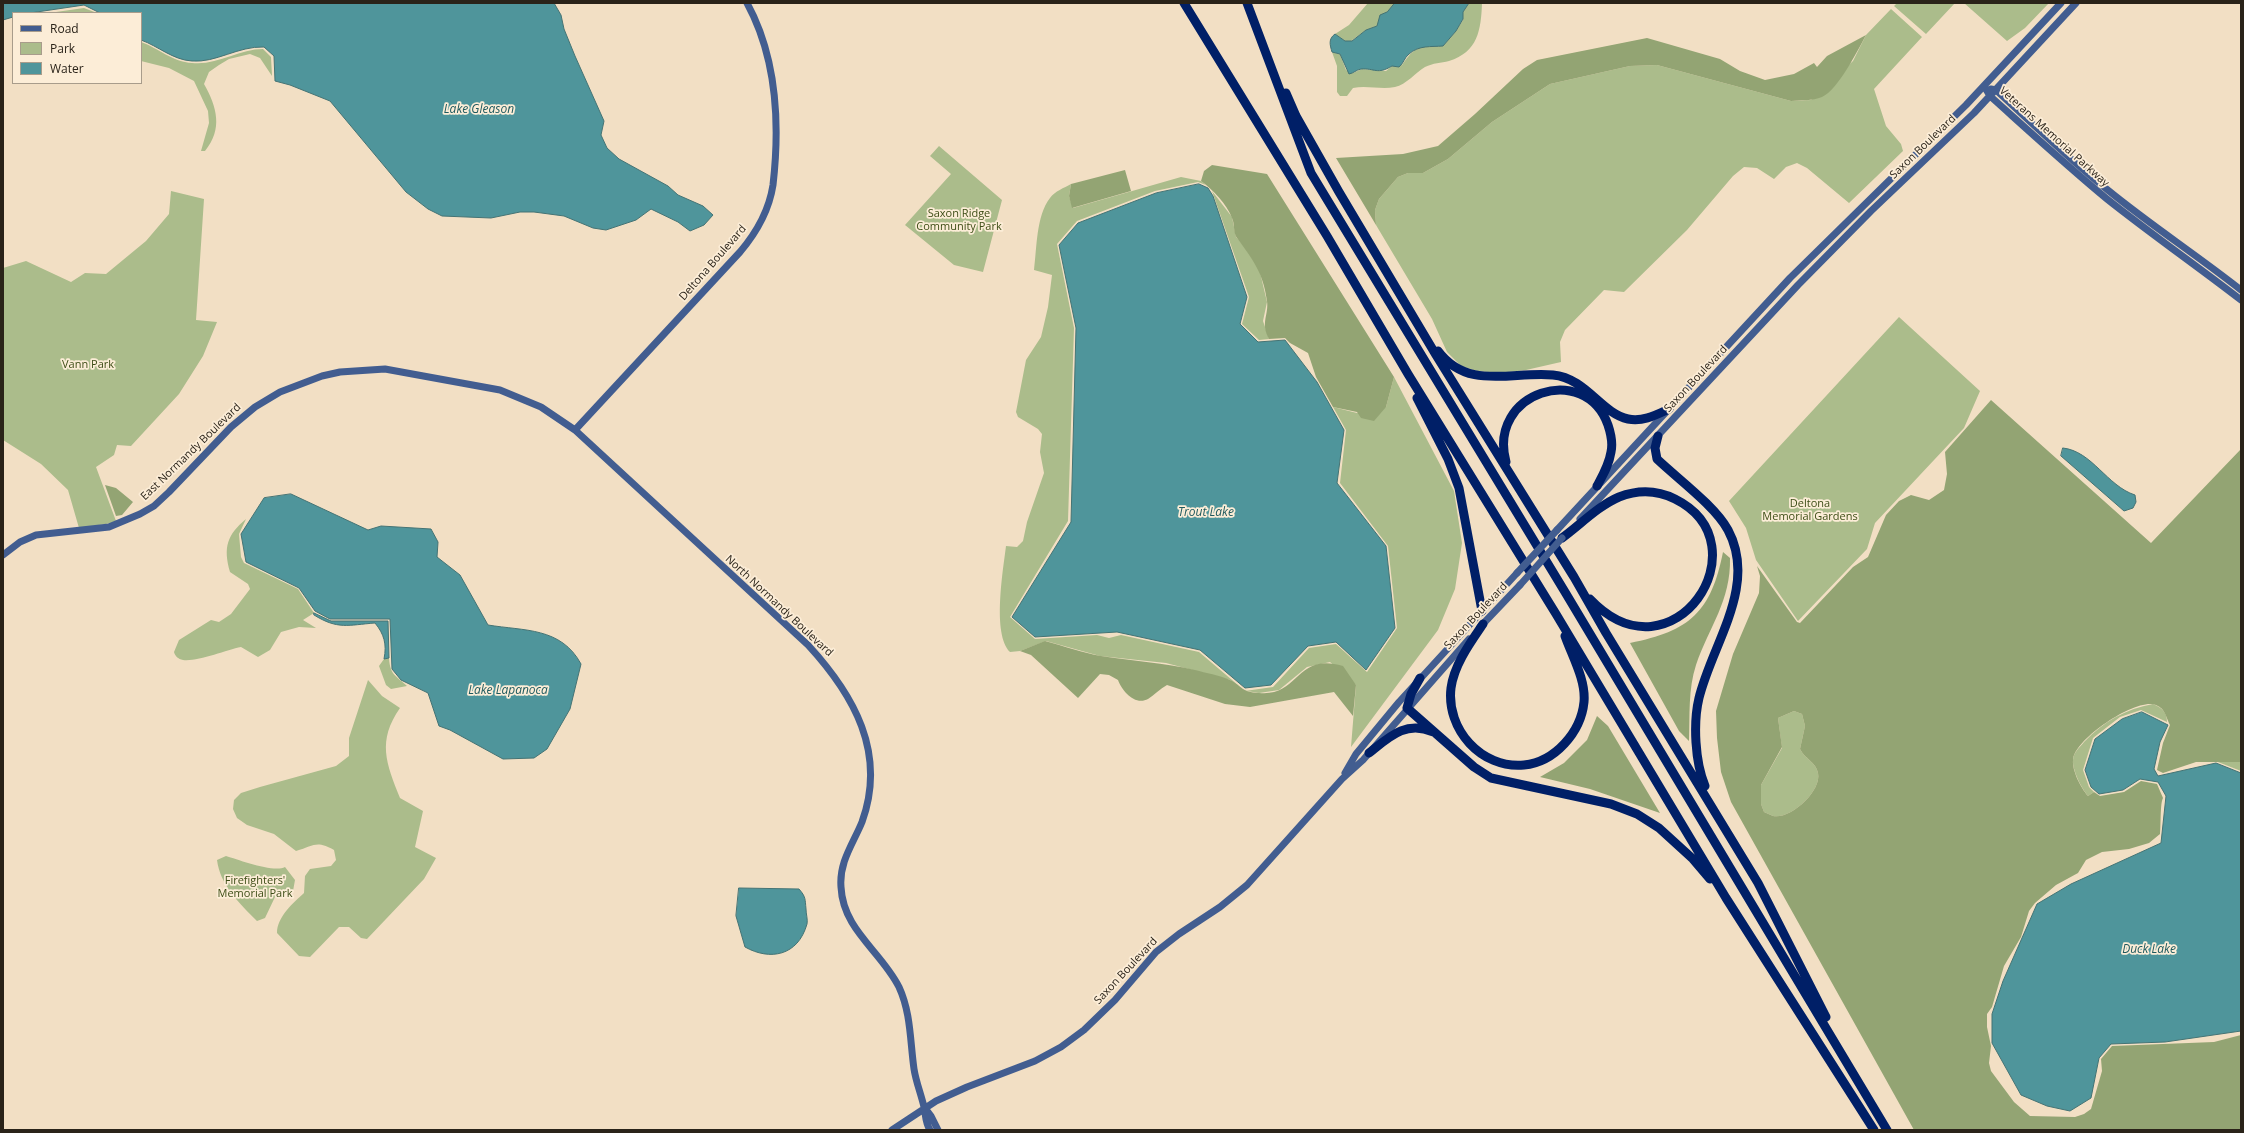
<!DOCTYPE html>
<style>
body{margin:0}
#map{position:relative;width:2244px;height:1133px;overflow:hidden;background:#f2dfc4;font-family:"Open Sans",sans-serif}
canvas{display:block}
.frame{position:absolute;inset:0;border:4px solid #2a2319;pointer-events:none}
.legend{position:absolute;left:12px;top:12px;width:130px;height:72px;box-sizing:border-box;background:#fcedd7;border:1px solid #a89c8b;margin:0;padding:5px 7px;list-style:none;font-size:12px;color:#2a2319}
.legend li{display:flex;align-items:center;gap:8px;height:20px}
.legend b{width:20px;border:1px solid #a89c8b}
</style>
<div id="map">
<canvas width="2244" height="1133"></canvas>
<div class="frame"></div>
<ul class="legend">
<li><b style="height:5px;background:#425d90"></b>Road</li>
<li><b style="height:11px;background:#abbc8b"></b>Park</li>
<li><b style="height:11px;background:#4f959b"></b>Water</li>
</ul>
</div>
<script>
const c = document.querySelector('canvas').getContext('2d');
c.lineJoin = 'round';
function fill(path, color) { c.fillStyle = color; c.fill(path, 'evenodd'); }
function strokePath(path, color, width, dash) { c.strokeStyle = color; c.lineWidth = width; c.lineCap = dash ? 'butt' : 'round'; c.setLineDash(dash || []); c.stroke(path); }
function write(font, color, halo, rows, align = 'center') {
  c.font = font + ' "Open Sans",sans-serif'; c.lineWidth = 3.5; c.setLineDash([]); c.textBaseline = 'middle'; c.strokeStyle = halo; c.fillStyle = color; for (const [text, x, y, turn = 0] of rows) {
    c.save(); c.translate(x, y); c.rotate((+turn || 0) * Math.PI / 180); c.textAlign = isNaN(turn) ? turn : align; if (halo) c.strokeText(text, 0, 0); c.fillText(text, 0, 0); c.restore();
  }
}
fill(new Path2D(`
 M1368,3H1395L1377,26L1366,30L1351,41H1345L1335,34L1349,25Z
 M1469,3H1482C1481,30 1478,52 1449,61C1441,63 1433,63 1425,67C1416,72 1406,85 1395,87C1381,90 1367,85 1353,88L1347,96H1340L1337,92V66L1332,52L1340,54L1346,70L1353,73L1362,69L1386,71L1392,66L1402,65C1410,54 1414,47 1430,45C1434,44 1438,46 1443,46L1456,31L1463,20V12Z
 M1897,3H1955L1926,34L1894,6Z
 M1964,3H2049L2025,28L2007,41Z
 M84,8L97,13H49Z
 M1891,9L1922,37L1874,89L1886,126L1901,144L1903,151L1849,203L1807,168L1797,163L1786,167L1774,179L1757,168L1744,167L1733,176L1687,230L1624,292L1604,290L1565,330L1560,342L1561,362L1526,370L1500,373L1477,371L1461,366L1447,352L1432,319L1376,225L1375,210L1379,199L1398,177L1408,173H1423L1448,159L1492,122L1550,84L1630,66L1657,65L1791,101L1811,100L1853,61L1866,35Z
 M141,42C158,48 173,62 192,63C216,66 239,49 263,49L271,57L272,76L260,58L250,54L229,59L219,65L209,72L204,84C217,107 223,129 205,151H201L209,123L208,111L194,81L169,68L141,61Z
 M939,146L1002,200L983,272L954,265L905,225L951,174L930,156Z
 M1181,177L1201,181L1206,185L1198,182L1155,191L1077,221L1057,244L1074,328L1068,521L1010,617L1035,639L1097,635L1109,638L1121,635L1199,652L1245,691L1273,687L1309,648L1336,644L1367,672L1397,628L1388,546L1340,483L1346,430L1333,407L1357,413L1386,407L1394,377L1454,491L1462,543L1455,589L1438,630L1351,747L1356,685L1330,662L1307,667L1279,690L1259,693L1241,690L1230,680L1166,663L1100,656L1046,641L1020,651L1010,652C992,634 1003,571 1006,546L1017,547L1023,541L1027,522L1044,473L1040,452L1042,434L1038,429L1018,417L1016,412L1026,360L1041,337L1048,307L1052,275L1034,270C1037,248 1036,216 1050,198C1055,191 1064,188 1071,184L1069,196L1073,208Z
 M171,191L204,199L196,320L217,322L203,356L179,394L131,446L117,445L114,455L96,467L116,521L112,523L79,528L68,490L41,464L3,440V268L26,261L71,282L85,273L106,274L146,241L169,214Z
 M1212,191L1232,217L1236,237L1245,247L1259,268L1267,302L1263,321L1269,339L1259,340L1242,324L1249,297Z
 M1899,317L1980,391L1964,428L1875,523L1867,549L1798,621L1756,560L1746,528L1729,501Z
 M246,519L239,534L241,557L244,563L298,589L314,613L303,620L316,628L299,627L281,632L270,650L258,657L241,647C226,650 197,662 183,660C178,659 175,656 174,652L179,640L211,620L219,622L231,614L250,589L248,584L230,572C223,547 227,535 246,519Z
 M389,658C390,676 397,676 407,686L391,689L386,685L379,666L384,659Z
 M368,680L382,696L400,708C377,741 386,763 400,798L423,811L415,847L436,858L424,879L367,939L361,938L349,927H339L310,957L299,956L277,933C277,917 293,903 304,893L305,876L310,869L331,866L336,860L334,850C316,840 314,846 296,851L274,834L247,825L237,818L233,809L234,800L241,793L260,787L336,766L349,756V738Z
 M2153,704C2162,708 2167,712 2167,722L2141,710L2120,717L2093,738L2083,770L2089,787L2094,792L2088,796C2082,789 2072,770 2073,760C2073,753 2080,747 2084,742C2104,721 2126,709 2153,704Z
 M1794,711L1802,714L1805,726L1800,749C1805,759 1816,762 1818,773C1822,791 1790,820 1773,816C1770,815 1767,813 1764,812L1761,804V785L1782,748L1778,718Z
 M2218,762H2241V771Z
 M226,856C239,860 274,873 285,867L295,880L293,891L287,895L275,897L265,918L257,921C240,904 220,885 217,860Z`), '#abbc8b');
fill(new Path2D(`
 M1866,35C1858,50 1838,90 1822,97C1812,101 1801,100 1791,101L1657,65L1630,66L1550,84L1492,122L1448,159L1423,173H1408L1398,177L1379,199L1375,210L1376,225L1336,158L1403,154L1438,146L1475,114L1523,69L1537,60L1647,38L1720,59L1740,71L1765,80L1794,74L1814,63L1817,67L1827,56Z
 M1212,165L1267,174L1394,377L1386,407L1374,421L1361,418L1357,412L1333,407L1316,377L1308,353L1290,343L1285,338L1269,339C1260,323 1269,315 1267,301C1263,272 1253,260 1237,238C1233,233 1235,224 1232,218C1227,204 1212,189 1201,181L1204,171Z
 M1125,170L1131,191L1072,208L1069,196L1071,184Z
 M1991,400L2151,543L2241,449V762H2196L2163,773L2157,770L2163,743L2170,725C2166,718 2166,709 2156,705C2137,697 2074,739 2073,760C2072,771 2081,788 2088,796L2094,792L2100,796L2124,792L2141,781L2157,784L2163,798C2160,803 2161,826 2160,834L2149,843L2129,849L2102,852L2086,860L2078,873L2056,885L2035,903L2029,911L2021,937L2004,966L1992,1007L1987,1014V1027L1991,1046L1989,1063L1991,1071L2014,1102L2030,1116L2075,1117L2084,1114L2091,1109L2102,1071L2101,1059L2112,1046L2214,1042L2241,1035V1130H1914L1731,802L1721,772L1717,738L1716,711L1733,654L1759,593L1760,576L1757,566L1797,622L1800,623L1853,567L1868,557L1886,515L1899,501L1911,495L1929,500L1944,490L1947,474L1945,452ZM1794,711L1802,714L1805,726L1800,749C1805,759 1816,762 1818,773C1822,791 1790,820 1773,816C1770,815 1767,813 1764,812L1761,804V785L1782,747L1778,718Z
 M105,485L116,488L133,502L122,515L116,516Z
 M1723,552L1730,558C1731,601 1709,627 1696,665C1688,689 1690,716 1689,741L1679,731L1630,643C1690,631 1711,612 1723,552Z
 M1045,641C1064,646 1083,653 1101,656C1133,661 1164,663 1195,670C1206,673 1219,675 1230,680C1243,687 1241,692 1259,693C1300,697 1295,652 1343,666L1356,685L1353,716L1334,692L1250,707L1225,704L1167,685C1160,689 1154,695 1148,699C1135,706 1122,691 1118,680L1109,675L1100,674L1078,698L1031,655L1020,651Z
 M1597,716L1608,726L1660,813L1590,789L1540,777L1564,763L1587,740Z`), '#93a473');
const water = new Path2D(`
 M3,3H554L561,15L564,29L575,56L604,121L601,135L607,148L619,159L668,186L678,195L703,206L713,215L704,225L690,231L678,222L651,209L636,220L606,230L593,228L564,216L534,212H520L491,218L442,216L428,209L406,192L330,101L290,85L275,81L274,56L264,47C238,46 216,63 192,61C173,60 158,46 141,40V13H100L84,5L30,13H13V17L3,20Z
 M1395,3H1469L1463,12V19L1456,31L1443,46C1431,47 1419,45 1409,54C1404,58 1404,63 1399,67L1392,66C1377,75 1375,68 1361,69C1356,70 1354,73 1349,74L1340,54L1332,52C1330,45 1328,39 1335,34L1345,41H1352L1366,30L1377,26L1380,15L1387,12Z
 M1199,184L1208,188L1213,196L1247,297L1240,324L1258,342L1285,340L1317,382L1344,430L1337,483L1386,546L1395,628L1366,670L1336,642L1308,646L1271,685L1245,688L1200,650L1117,632L1035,637L1012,617L1071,522L1076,328L1059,245L1078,223L1156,193Z
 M2063,448C2092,451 2107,486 2135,495L2136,502L2133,508L2124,511L2061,456Z
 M291,494L368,530L381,526L431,529L438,542L437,557L460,575L488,625C524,631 561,627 581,664L570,709L547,749L534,758L503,759L450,730L439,726L428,693L401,680L392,669L390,619H330L315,611L299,588L246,562L241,534L264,498Z
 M314,613L331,621H388L389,658L384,659C387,644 384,634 375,623C348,625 338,630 314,615Z
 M2142,712L2168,725L2160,742L2154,769L2158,776L2216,763L2241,773V1031L2165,1042L2111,1044L2099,1058L2091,1098L2070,1111L2047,1106L2021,1095L1992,1043V1014L2003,981L2037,904L2071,884L2161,843L2166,796L2158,782L2140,779L2123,790L2099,794L2091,787L2085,770L2095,739L2122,719Z
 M739,888L799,889C806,897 805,899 806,909C806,914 808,920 807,924C798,956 770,961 745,947L736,916Z`);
fill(water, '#4f959b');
strokePath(water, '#447374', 1);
strokePath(new Path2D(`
 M1984,86L1990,96C2029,131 2067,166 2107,199C2151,234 2197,266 2241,300
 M1991,89L1996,90C2033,124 2070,160 2109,191C2152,226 2198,256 2241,290
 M575,430L740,252C757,232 769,211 773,185C780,124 777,58 747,3
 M1580,519L1798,285L1871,211L1974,113L2076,3
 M1557,530L1790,278L1966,105L2061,3
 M3,555L20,542L36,535L109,527L140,514L154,506L169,492L231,427L255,407L280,392L322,376L340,372L385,369L500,390L541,407L575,430L808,645C854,695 887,753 862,822C853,844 839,862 841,887C843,930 881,951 899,987C911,1013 910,1041 914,1069C916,1082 921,1094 924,1107C926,1116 925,1122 930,1130
 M1480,627L1520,585
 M1345,773L1356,754L1399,702L1517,573
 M925,1108L931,1116L938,1130
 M892,1130L936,1101L967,1087L1035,1061L1061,1047L1084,1030L1115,1000L1156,952L1179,934L1220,907L1247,885L1342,779L1363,760L1469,639`), '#425d90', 7);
strokePath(new Path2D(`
 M1184,3L1327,236L1408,374L1556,614L1726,898L1874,1130
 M1247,3L1311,173L1565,592L1887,1130
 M1286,93L1296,116L1339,192L1436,355L1574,577L1606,633L1758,883L1826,1017
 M1438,351C1468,391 1512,371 1553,375C1586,378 1601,413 1628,419C1643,422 1656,415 1669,409
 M1417,398L1448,459L1459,488L1482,611
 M1658,436L1655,448L1657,459C1678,479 1715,506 1728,530C1758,586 1712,644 1699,698C1693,723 1695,762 1705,786
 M1506,462C1487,392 1585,361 1608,425C1611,434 1613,443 1611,452C1609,465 1603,475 1597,486
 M1562,538C1580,525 1598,506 1619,497C1637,490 1657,490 1675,499C1766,544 1673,686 1590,599
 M1483,624C1470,643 1454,665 1451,688C1446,729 1481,769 1524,765C1555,762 1581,732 1584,702C1586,680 1572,656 1565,636
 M1420,678L1411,694L1407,708L1474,767L1491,778L1611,804L1637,814L1659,828L1693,859L1710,879
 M1369,753C1389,737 1406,720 1433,732`), '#001f67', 9);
strokePath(new Path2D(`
 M1517,573L1557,530
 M1520,585L1562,538`), '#425d90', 7);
write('11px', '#2a2319', '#fcedd7', [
 ["Veterans Memorial Parkway",2054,137,42],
 ["Saxon Boulevard",1923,147,-44],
 ["Deltona Boulevard",713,263,-49],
 ["Saxon Boulevard",1696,379,-47],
 ["East Normandy Boulevard",191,452,-44],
 ["North Normandy Boulevard",779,606,43],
 ["Saxon Boulevard",1476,616,-47],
 ["Saxon Boulevard",1126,971,-47]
]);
write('11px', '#3d4d16', '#fcedd7', [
 ["Saxon Ridge",959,214],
 ["Community Park",959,227],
 ["Vann Park",88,365],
 ["Deltona",1810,504],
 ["Memorial Gardens",1810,517],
 ["Firefighters'",255,881],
 ["Memorial Park",255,894]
]);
write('italic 12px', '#1e595e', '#fcedd7', [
 ["Lake Gleason",479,110],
 ["Trout Lake",1206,513],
 ["Lake Lapanoca",508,691],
 ["Duck Lake",2149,950]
]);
</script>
